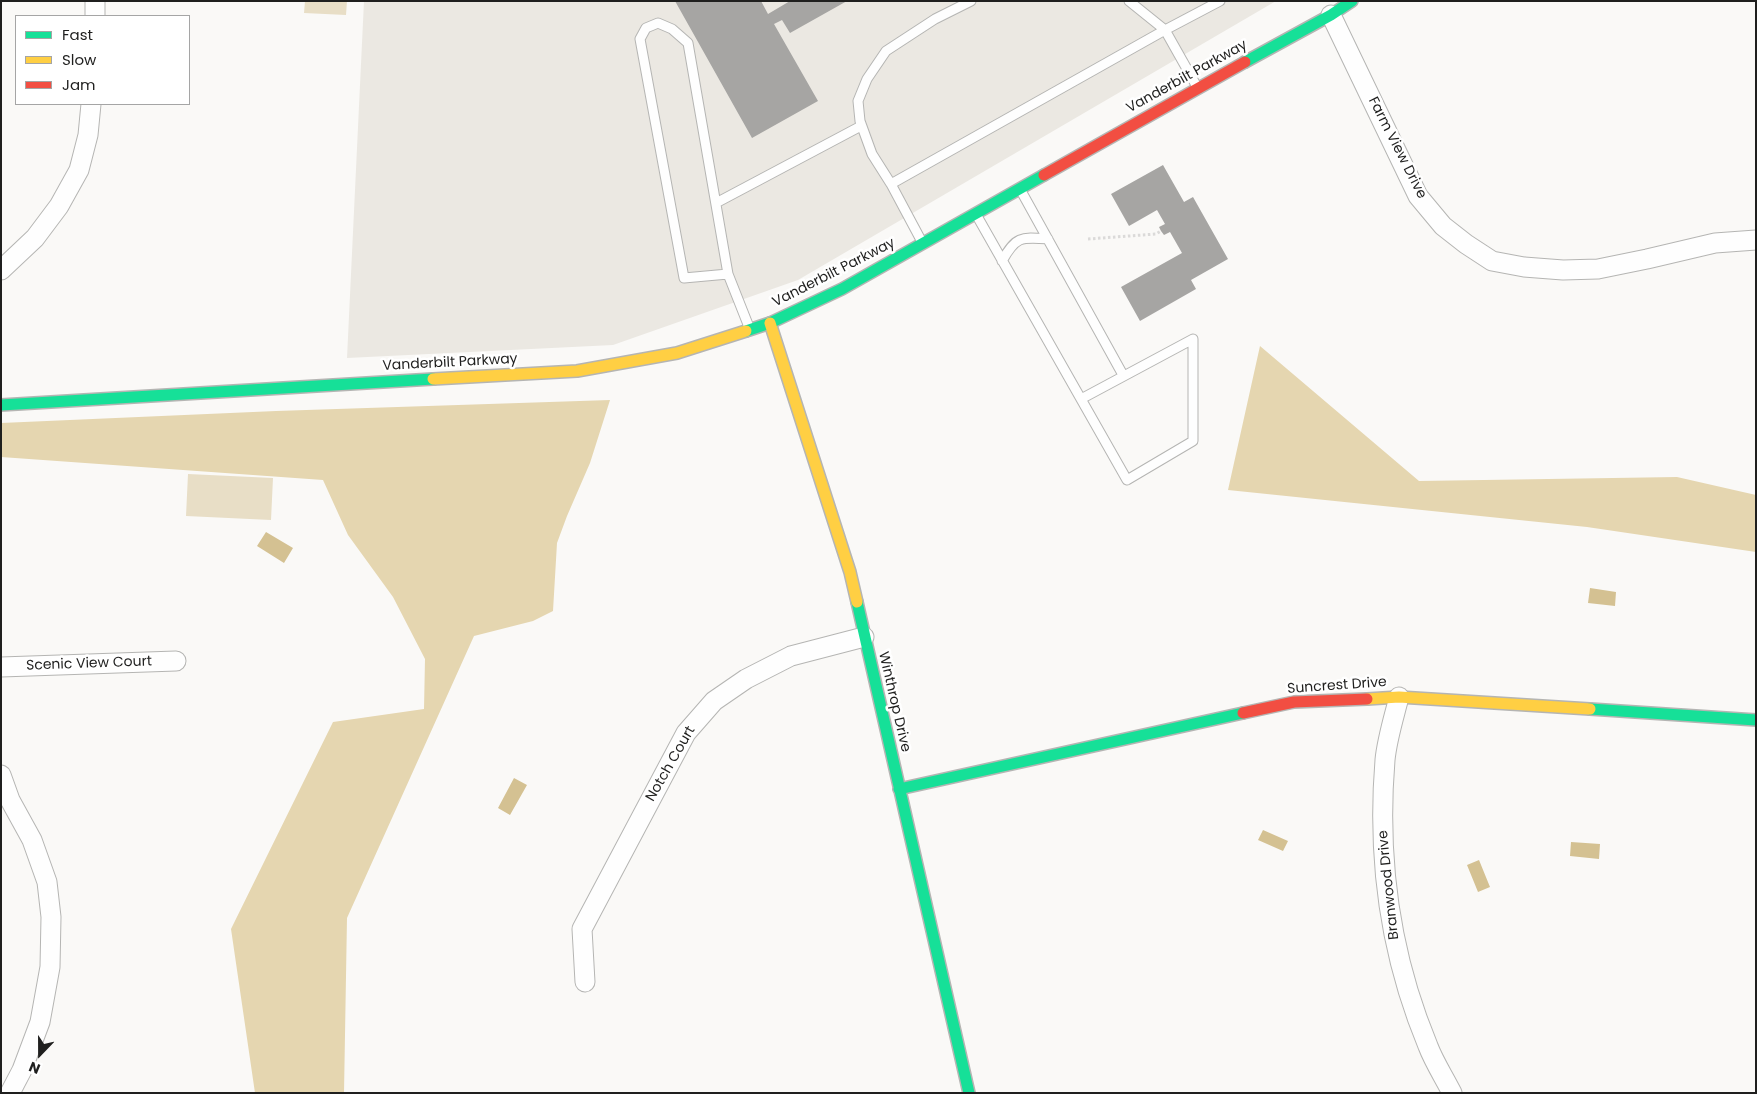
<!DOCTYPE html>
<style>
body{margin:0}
#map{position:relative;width:1757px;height:1094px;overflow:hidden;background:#faf9f7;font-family:Poppins,sans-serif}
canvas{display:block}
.frame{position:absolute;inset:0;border:2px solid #1f1f1e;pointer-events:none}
.legend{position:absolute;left:15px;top:15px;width:175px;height:90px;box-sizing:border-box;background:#fff;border:1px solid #a5a5a5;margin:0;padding:6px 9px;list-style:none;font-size:15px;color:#1f1f1e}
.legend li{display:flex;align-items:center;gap:10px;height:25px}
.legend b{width:25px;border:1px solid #a5a5a5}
.north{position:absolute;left:15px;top:1029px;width:50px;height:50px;-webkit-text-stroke:4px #fff;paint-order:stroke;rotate:202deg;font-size:14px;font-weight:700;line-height:20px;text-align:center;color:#1f1f1e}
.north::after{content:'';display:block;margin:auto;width:18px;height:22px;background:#1f1f1e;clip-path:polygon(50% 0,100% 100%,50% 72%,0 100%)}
</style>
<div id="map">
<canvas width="1757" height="1094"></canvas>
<div class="frame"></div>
<ul class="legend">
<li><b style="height:6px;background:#16e098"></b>Fast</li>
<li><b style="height:6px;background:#ffcf43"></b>Slow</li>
<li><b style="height:6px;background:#f24e42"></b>Jam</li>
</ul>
<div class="north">N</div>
</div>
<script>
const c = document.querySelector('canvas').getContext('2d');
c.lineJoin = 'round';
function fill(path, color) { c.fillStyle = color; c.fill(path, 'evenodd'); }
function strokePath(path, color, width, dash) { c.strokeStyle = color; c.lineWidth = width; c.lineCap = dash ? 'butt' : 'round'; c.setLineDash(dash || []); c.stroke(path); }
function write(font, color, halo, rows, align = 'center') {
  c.font = font + ' Poppins,sans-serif'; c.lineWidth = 5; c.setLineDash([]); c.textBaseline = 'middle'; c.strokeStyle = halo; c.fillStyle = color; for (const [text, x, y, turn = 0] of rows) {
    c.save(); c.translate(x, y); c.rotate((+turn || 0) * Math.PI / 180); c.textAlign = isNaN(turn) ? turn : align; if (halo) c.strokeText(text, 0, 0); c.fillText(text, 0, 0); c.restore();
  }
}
fill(new Path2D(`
 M364,1H1276L798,280L613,345L347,358Z`), '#ebe8e2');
fill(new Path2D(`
 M305,1H347L346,15L304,13Z
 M188,474L273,478L271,520L186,516Z`), '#e8dec6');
fill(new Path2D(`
 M1260,346L1419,481L1677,477L1756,495V552L1587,527L1228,490Z
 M610,400L590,463L567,516L557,543L553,611L533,621L474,636L347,918L344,1093H255L231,929L333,722L424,709L425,659L393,597L348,535L323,480L1,457V423L276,411Z`), '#e5d6b0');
fill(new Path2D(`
 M266,532L293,548L284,563L257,546Z
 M1590,588L1616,592L1615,606L1588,603Z
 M514,778L527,785L510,815L498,808Z
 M1263,830L1288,841L1283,851L1258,840Z
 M1571,842L1600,844L1599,859L1570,856Z
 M1479,860L1490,887L1478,892L1467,865Z`), '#d4c192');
fill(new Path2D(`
 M675,1H761L768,14L790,1H847L790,33L782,20L774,24L818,101L752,138Z
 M1163,165L1184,202L1193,197L1228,259L1191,280L1196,289L1140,321L1121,287L1182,253L1170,232L1164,235L1161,231L1159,227L1165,224L1157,210L1129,226L1111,194Z`), '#a6a5a3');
const lane = new Path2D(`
 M1129,1L1165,30L1196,85
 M891,184L1165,30L1220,1
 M1020,189L1123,375
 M716,203L861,126
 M977,216L1127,480L1193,441V339L1081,399
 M922,242L891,184L872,154L860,121L858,101L867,79L886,51L935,19L971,1
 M1002,261C1016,236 1021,237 1048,239
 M728,274L684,278L640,39L646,28L658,23L672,29L688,43L728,274L749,327`);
const street = new Path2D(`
 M1331,15L1418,196L1443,226L1466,244L1492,261L1524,267L1563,270L1598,269L1647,259L1715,243L1756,240
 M95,16V1
 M1,270L35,238L59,206L79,170L88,135L91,104
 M1,667L176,661
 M1399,697C1394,717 1387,739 1385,760C1377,857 1390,955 1428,1046C1434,1062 1444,1077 1452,1093
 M1,775L10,800L32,840L47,882L51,917L50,967L40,1022L22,1070L10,1093
 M585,982L582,929L686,733L714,701L746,679L791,656L864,637`);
const fast = new Path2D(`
 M1245,62L1331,15L1352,1
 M746,331L770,323L842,289L1044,175
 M1,405L433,379
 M857,602L969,1093
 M1590,709L1756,720
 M899,789L1243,713`);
const slow = new Path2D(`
 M770,323L850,572L857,602
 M433,379L577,371L677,353L746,331
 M1367,699L1399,697L1590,709`);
const jam = new Path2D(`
 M1044,175L1245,62
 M1243,713L1294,702L1367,699`);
strokePath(lane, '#b5b5b3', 11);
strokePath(street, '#b5b5b3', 21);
strokePath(fast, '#b5b5b3', 14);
strokePath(slow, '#b5b5b3', 14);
strokePath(jam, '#b5b5b3', 14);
strokePath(new Path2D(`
 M1088,239L1156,234L1161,231`), '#dbdad9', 3, [2.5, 2.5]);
strokePath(lane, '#fefefe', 9);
strokePath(street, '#fefefe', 19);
strokePath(fast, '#16e098', 11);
strokePath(slow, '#ffcf43', 11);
strokePath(jam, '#f24e42', 11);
write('14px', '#1f1f1e', '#fff', [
 ["Vanderbilt Parkway",1187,77,-29],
 ["Farm View Drive",1397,148,63],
 ["Vanderbilt Parkway",834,273,-27],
 ["Vanderbilt Parkway",450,363,-3],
 ["Scenic View Court",89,664,-2],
 ["Suncrest Drive",1337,686,-4],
 ["Winthrop Drive",894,702,77],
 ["Notch Court",671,764,-60],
 ["Branwood Drive",1389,885,-96]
]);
</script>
